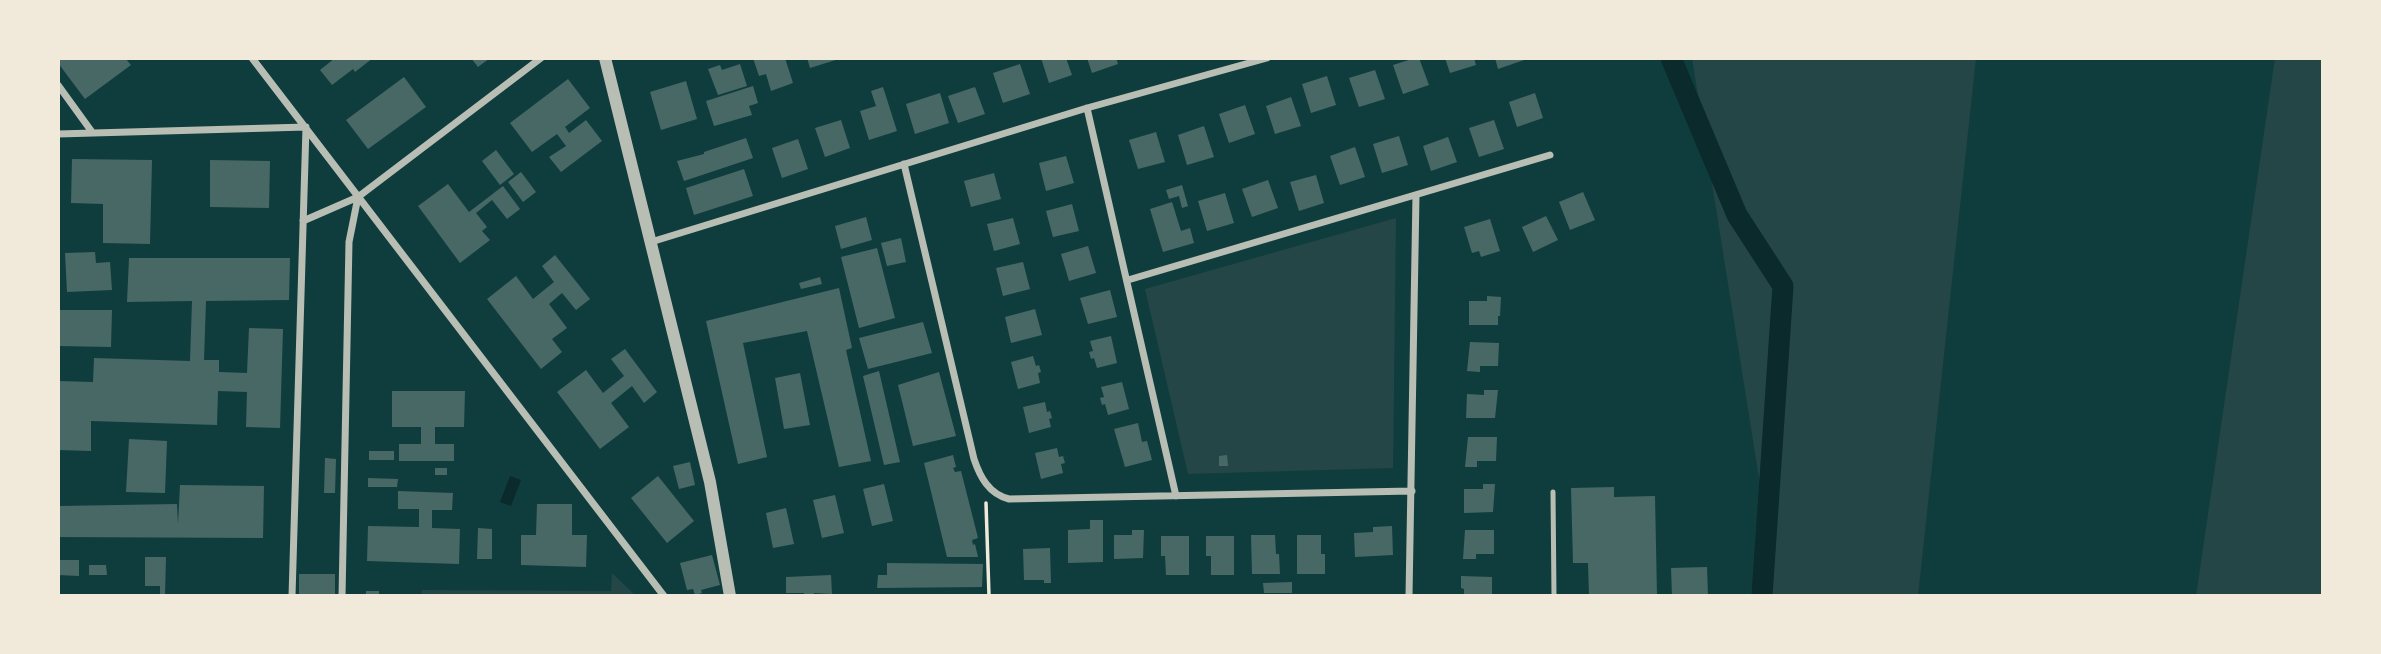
<!DOCTYPE html>
<style>
body{margin:0}
#map{position:relative;width:2381px;height:654px;overflow:hidden;background:#0f3d3e;font-family:"Fira Sans",sans-serif}
canvas{display:block}
.frame{position:absolute;inset:0;border:60px solid #f1e9da;pointer-events:none}
</style>
<div id="map">
<canvas width="2381" height="654"></canvas>
<div class="frame"></div>
</div>
<script>
const c = document.querySelector('canvas').getContext('2d');
c.lineJoin = 'round';
function fill(path, color) { c.fillStyle = color; c.fill(path, 'evenodd'); }
function strokePath(path, color, width, dash) { c.strokeStyle = color; c.lineWidth = width; c.lineCap = dash ? 'butt' : 'round'; c.setLineDash(dash || []); c.stroke(path); }
fill(new Path2D(`
 M1692,58H1976L1918,596H1757L1770,547Z
 M2275,58H2323V596H2196Z
 M1396,218L1393,468L1188,474L1145,289Z
 M612,573L636,596H421L422,590L611,591Z`), '#244646');
fill(new Path2D(`
 M510,476L521,480L511,506L500,502Z`), '#0a2a2b');
strokePath(new Path2D(`
 M1671,58L1737,215L1783,286L1762,596`), '#0a2a2b', 21);
fill(new Path2D(`
 M58,58H125L131,65L85,99L58,63Z
 M335,58H373L355,72L353,69L332,85L320,70Z
 M471,58H490L478,67Z
 M753,58H785L793,83L771,91L766,74L759,76Z
 M807,58H842L810,68Z
 M1041,58H1066L1072,75L1049,83Z
 M1087,58H1116L1118,64L1092,73Z
 M1415,58H1419L1429,85L1403,94L1393,65Z
 M1445,58H1474L1476,65L1450,73Z
 M1495,58H1524V60L1498,69Z
 M740,64L747,86L718,95L708,69L720,65L722,70Z
 M1020,64L1030,94L1003,103L993,73Z
 M1375,70L1385,99L1359,107L1349,78Z
 M1327,76L1336,105L1311,113L1302,84Z
 M404,77L426,107L368,149L346,120Z
 M568,79L590,108L565,127L569,133L586,120L602,141L561,172L549,157L566,146L557,134L532,152L510,123Z
 M686,81L697,119L661,130L650,92Z
 M753,86L758,103L749,106L752,115L714,126L706,101Z
 M883,87L897,131L869,140L860,111L876,106L871,91Z
 M975,87L985,114L958,123L948,96Z
 M940,93L949,123L915,134L906,104Z
 M1535,93L1543,118L1517,127L1509,102Z
 M1291,97L1301,126L1275,134L1266,106Z
 M1245,105L1255,134L1229,143L1219,114Z
 M841,120L850,148L825,157L815,128Z
 M1494,120L1504,149L1479,157L1469,128Z
 M1204,126L1214,157L1187,165L1178,135Z
 M1156,132L1165,162L1138,169L1129,140Z
 M1399,136L1408,165L1382,173L1373,144Z
 M1448,137L1457,162L1431,171L1423,146Z
 M746,138L753,158L684,181L677,161L704,154V152Z
 M798,139L808,169L782,178L772,148Z
 M1355,147L1365,177L1340,185L1330,156Z
 M496,150L514,174L500,185L482,161Z
 M1066,156L1074,183L1046,191L1039,163Z
 M72,159L152,160L150,244L103,243V204L71,203Z
 M210,160L270,161L269,208L210,207Z
 M744,169L753,196L694,215L686,188Z
 M521,172L536,192L523,202L508,182Z
 M994,173L1001,199L971,207L964,181Z
 M1316,175L1324,203L1299,211L1290,182Z
 M1268,180L1278,208L1252,217L1242,189Z
 M448,184L469,212L503,186L520,209L507,219L492,200L476,213L487,227L482,231L490,240L460,263L418,206Z
 M1182,185L1188,206L1182,208L1179,196L1169,199L1166,190Z
 M1583,192L1595,220L1570,230L1559,202Z
 M1225,193L1234,223L1207,231L1198,201Z
 M1172,202L1181,231L1190,228L1194,243L1163,252L1150,209Z
 M1072,204L1079,231L1053,237L1046,211Z
 M1546,216L1558,240L1533,252L1522,227Z
 M866,217L872,240L841,249L835,226Z
 M1013,218L1020,244L994,251L987,224Z
 M1490,219L1500,251L1481,257L1479,251L1472,253L1464,227Z
 M901,238L906,262L887,266L881,243Z
 M1088,246L1096,273L1069,281L1061,254Z
 M877,248L895,318L859,328L841,257Z
 M95,252L96,263L110,262L112,290L67,292L65,253Z
 M555,255L590,299L576,310L562,293L549,304L567,328L552,339L562,352L541,369L487,299L516,276L533,299L554,282L542,266Z
 M129,258H290L289,300L206,301L204,360H219V372L247,373L249,328L283,329L280,428L246,427L247,392L218,391L217,425L91,421V451L58,450V381L93,382L94,358L190,361L192,301L127,302Z
 M1023,262L1030,289L1003,296L996,268Z
 M820,277L822,284L801,289L799,283Z
 M839,288L852,348L846,350L871,461L839,467L807,331L743,343L767,457L738,464L706,321Z
 M1110,290L1117,317L1088,324L1080,298Z
 M1487,296L1501,297L1500,316H1498V325H1469V301H1487Z
 M1035,309L1042,335L1011,343L1005,317Z
 M58,310H112L111,347L58,346Z
 M923,322L932,353L868,369L859,338Z
 M1111,336L1117,363L1097,368L1094,358L1091,359L1089,352L1093,351L1090,341Z
 M1470,342L1499,343L1498,366H1480V372L1467,371Z
 M625,349L657,392L644,403L632,386L611,403L629,427L600,449L557,392L586,370L603,393L624,376L611,359Z
 M1033,356L1036,366L1039,365L1041,372L1038,373L1040,383L1018,389L1011,362Z
 M879,371L900,462L884,465L863,376Z
 M939,372L956,436L913,446L898,385Z
 M800,373L810,425L784,429L775,378Z
 M1122,382L1129,409L1108,415L1105,404L1102,405L1100,398L1104,397L1101,387Z
 M1484,390H1498L1495,418H1466L1467,394L1484,395Z
 M392,391H465L464,427H435V444H454V461H399V444H421V427H392Z
 M1045,402L1047,412L1050,411L1052,418L1049,419L1051,427L1029,433L1023,407Z
 M1138,423L1142,442L1147,441L1152,460L1125,467L1114,429Z
 M1468,437H1497L1496,461H1477V467H1465Z
 M129,439L167,441L165,493L126,492Z
 M1057,448L1059,457L1063,456L1065,463L1061,464L1063,473L1041,479L1035,453Z
 M369,451H394V460H369Z
 M953,455L956,467L953,468L955,472L961,471L975,526L978,538L972,540L973,545L975,544L978,557H947L924,463Z
 M1227,455L1228,466H1219V456Z
 M325,458L336,459L335,493H324Z
 M690,462L695,485L679,489L673,466Z
 M435,468H447V475H435Z
 M658,476L694,521L667,543L631,498Z
 M368,478L398,479L397,487H368Z
 M884,484L893,521L872,526L863,489Z
 M1483,484H1495L1493,512L1464,513V489H1483Z
 M180,485L264,486L263,538L58,537V506L177,504L178,524Z
 M1614,487V497L1655,496L1657,596H1589L1588,563H1573L1571,488Z
 M398,491L453,493L452,510H432V528L460,529L459,564L367,561L368,526L419,527V509H398Z
 M835,495L844,533L822,538L813,500Z
 M537,504H572V535H587L586,567L521,565V535H536Z
 M786,508L794,544L773,548L766,513Z
 M1090,520H1103V562L1068,563V530L1090,529Z
 M1392,526L1393,555L1355,557L1354,533L1373,532V527Z
 M478,528L492,529V559H477Z
 M1132,530H1144L1143,558L1114,559V535H1132Z
 M1465,530H1494V554H1476V559H1463Z
 M1251,535H1275L1276,554H1279L1280,574H1252Z
 M1297,535H1321V554H1325V574H1297Z
 M1161,536H1189V575H1166L1165,556H1161Z
 M1206,536H1234V575H1211V556H1206Z
 M1050,548L1051,583H1044V580H1024L1023,549Z
 M712,555L720,585L701,590L702,593L695,595L693,589L687,590L680,563Z
 M145,557H166L165,596H160V586H145Z
 M58,560H79V576L58,575Z
 M887,563L983,564L982,587L877,588L878,575H887Z
 M89,565H106L107,575H89Z
 M1707,567L1708,596H1672L1671,568Z
 M299,574H335V596H299Z
 M831,575L832,594L814,593V596H804V593H786V577Z
 M1461,576L1492,577V596H1458V594H1464V589L1461,588Z
 M1292,582V593H1264L1263,583Z
 M366,591H379V596H366Z`), '#486865');
strokePath(new Path2D(`
 M986,503L989,596`), '#f1e9da', 3.5);
strokePath(new Path2D(`
 M1553,492L1554,596`), '#b8beb3', 5);
strokePath(new Path2D(`
 M252,58L664,596
 M58,85L92,132
 M1087,108L1176,496
 M58,134L306,127L292,596
 M904,164L974,459C980,477 989,494 1009,499L1412,491
 M303,221L358,197L541,58
 M651,242L1087,108L1267,58
 M1128,280L1550,155
 M342,596L349,242L358,197
 M1409,596L1416,195`), '#b8beb3', 7);
strokePath(new Path2D(`
 M605,58L710,482L730,596`), '#b8beb3', 12);
</script>
